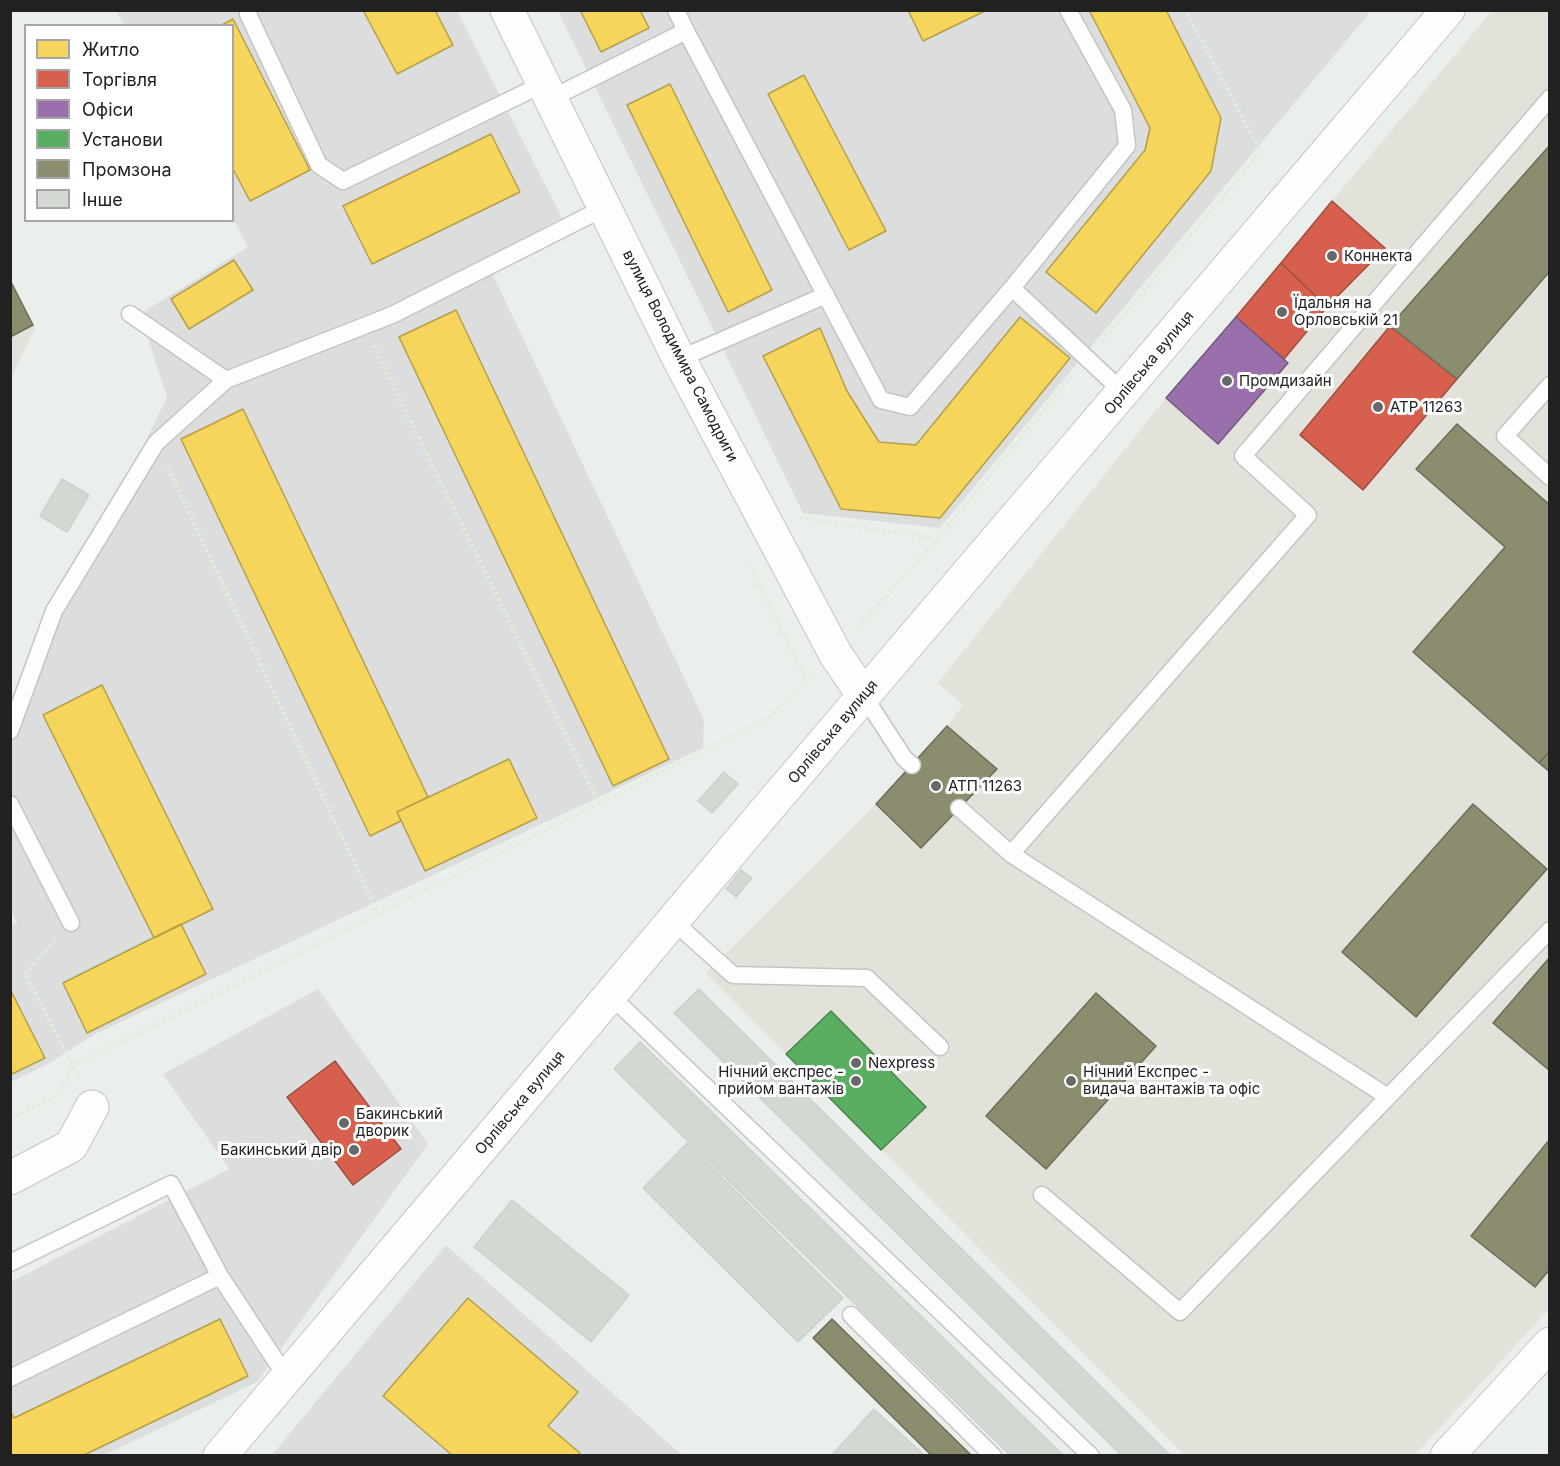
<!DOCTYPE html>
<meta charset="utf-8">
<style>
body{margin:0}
#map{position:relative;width:1560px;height:1466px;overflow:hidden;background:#eaefeb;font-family:Inter,sans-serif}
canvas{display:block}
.frame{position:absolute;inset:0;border:12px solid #212121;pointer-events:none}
.legend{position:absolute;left:24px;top:24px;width:210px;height:198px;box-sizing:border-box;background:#fff;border:2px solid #a6a6a6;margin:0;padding:8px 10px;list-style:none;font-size:18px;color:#212121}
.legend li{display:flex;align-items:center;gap:12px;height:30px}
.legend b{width:30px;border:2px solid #a6a6a6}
</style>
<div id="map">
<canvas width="1560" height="1466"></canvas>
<div class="frame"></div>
<ul class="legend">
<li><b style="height:16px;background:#f6d55c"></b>Житло</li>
<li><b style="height:16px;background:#d6604d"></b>Торгівля</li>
<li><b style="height:16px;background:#9970ab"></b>Офіси</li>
<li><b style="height:16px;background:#5aae61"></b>Установи</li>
<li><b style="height:16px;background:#8c8c6e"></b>Промзона</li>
<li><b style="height:16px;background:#d3d8d3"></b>Інше</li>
</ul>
</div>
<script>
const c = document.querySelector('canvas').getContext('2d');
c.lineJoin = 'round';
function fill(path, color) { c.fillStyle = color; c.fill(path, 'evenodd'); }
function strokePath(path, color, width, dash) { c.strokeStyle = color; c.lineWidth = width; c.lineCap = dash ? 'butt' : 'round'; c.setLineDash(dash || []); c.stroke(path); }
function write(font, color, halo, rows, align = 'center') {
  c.font = font + ' Inter,sans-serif'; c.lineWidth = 6; c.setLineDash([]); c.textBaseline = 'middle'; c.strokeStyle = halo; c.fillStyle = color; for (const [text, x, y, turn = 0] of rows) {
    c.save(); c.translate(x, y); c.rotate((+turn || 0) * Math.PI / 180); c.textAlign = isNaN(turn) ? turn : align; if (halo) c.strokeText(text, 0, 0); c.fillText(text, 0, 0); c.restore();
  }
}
fill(new Path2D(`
 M116,11H457L562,218L485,258L704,720L703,748L93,1035L50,1063L11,1082L10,926L17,923L10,909L11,722L167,397L140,314L248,247L233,219L232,26L124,25Z
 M558,11H1371L940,528L803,513Z
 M318,989L428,1144L257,1382L104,1455L11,1456V1282L229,1169L163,1074Z
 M446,1245L682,1455L271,1456Z`), '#dbdedc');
fill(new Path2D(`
 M1492,11H1549V1309L1415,1455H1184L706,973L876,804L947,726L963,705L938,683L1166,398Z
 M10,279L35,328L11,378H10Z`), '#e2e2da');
const homes = new Path2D(`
 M363,10H435L453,45L397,74Z
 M580,10H640L649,28L601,52Z
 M908,10H984L985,11L923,41Z
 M1089,10H1166L1221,118L1211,171L1096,313L1046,272L1145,150L1150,128Z
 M233,19L310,170L250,201L232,167V26H220Z
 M804,75L886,231L849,250L768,94Z
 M670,84L772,290L728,312L627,105Z
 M491,134L520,192L372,264L343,206Z
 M234,260L253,290L189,329L171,299Z
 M456,310L669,759L613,786L399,337Z
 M1020,317L1070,358L940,518L841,509L763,356L820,328L847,391L879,442L916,445Z
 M243,409L428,797L397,812L401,821L370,836L181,439Z
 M102,685L213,909L154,938L43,715Z
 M509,759L537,818L425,871L397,812Z
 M181,924L206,974L87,1033L63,983Z
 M12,993L45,1058L10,1075V994Z
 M468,1298L578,1392L548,1426L580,1453L577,1456H453L383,1396Z
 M220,1319L248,1376L82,1456H10V1410L14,1418Z`);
fill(homes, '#f6d55c');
strokePath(homes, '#b69f4a', 1.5);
const shops = new Path2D(`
 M1332,201L1385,248L1327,307L1281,263Z
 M1281,263L1327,307L1284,359L1236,317Z
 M1390,326L1457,379L1363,490L1300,435Z
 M335,1061L401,1149L353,1185L287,1097Z`);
fill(shops, '#d6604d');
strokePath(shops, '#a04d40', 1.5);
const offices = new Path2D(`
 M1236,317L1288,363L1218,444L1166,398Z`);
fill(offices, '#9970ab');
strokePath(offices, '#755882', 1.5);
const public = new Path2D(`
 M831,1011L926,1107L881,1150L786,1054Z`);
fill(public, '#5aae61');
strokePath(public, '#49844e', 1.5);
const industry = new Path2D(`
 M1550,145V271L1457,379L1390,326Z
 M10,280L33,325L10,337Z
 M1457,424L1550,505V751L1539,763L1413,652L1505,547L1416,469Z
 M947,726L997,769L921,848L876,804Z
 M1550,751V772L1539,763Z
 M1473,804L1547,869L1416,1017L1342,952Z
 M1550,957V1071L1493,1023Z
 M1096,993L1156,1046L1046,1169L986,1116Z
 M1550,1139V1269L1535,1287L1471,1236Z
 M832,1319L972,1456H932L813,1338Z`);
fill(industry, '#8c8c6e');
strokePath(industry, '#6c6c57', 1.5);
const building = new Path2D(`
 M62,479L89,495L67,532L40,516Z
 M724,772L738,784L712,813L698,801Z
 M741,870L752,878L736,897L726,889Z
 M699,989L1171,1456H1122L674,1013Z
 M640,1042L1064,1456H1011L614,1069Z
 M687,1143L843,1298L798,1342L643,1188Z
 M512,1200L629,1295L591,1342L474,1247Z
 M874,1409L922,1453L920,1456H831Z`);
fill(building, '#d3d8d3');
strokePath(building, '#cbd2cc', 1.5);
const service = new Path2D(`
 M249,10L248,14L319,165L343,181L543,84
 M676,10L686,31L881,400L910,407L1012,288
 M1068,10L1123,110L1127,146L1012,288L1124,393
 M550,99L686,31
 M130,314L226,380L392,315L604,208
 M679,359L826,295
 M1550,385L1505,436L1550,477
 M864,696L904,758L912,765
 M10,731L54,611L156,443L226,380
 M10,804L71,923
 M959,808L1011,854L1308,515L1243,456L1550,98
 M1011,854L1388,1097L1550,930
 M673,921L733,975L867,978L940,1047
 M611,996L1091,1456
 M1042,1195L1180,1312L1388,1097
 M10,1263L171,1184L220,1276
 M851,1315L993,1456
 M10,1378L220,1276L287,1378`);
const minor = new Path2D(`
 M507,10L679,359L836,655L864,696
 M10,1178L71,1146L92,1107
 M1447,1456L1550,1344`);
const tertiary = new Path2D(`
 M220,1456C404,1241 585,1024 768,808C994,542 1222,277 1448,10`);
strokePath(service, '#c2c5c3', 19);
strokePath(minor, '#c2c5c3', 35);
strokePath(tertiary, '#c2c5c3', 35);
strokePath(new Path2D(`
 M1101,342L1261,152L1185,10
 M373,345L599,803
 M168,468L378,913
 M799,518L937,539L1073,375
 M750,566L807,681
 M858,628L937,539
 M55,940L25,974L80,1079
 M10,1118L57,1096L74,1065L765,721L812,677`), '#e1ecdb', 4, [3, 3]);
strokePath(service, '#fcfdfc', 16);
strokePath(minor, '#fcfdfc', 33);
strokePath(tertiary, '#fcfdfc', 33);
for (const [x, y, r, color] of [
 [1332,256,6,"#676968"],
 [1282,312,6,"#676968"],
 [1227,381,6,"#676968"],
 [1378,407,6,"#676968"],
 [936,786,6,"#676968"],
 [856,1063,6,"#676968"],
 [856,1081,6,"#676968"],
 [1071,1081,6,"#676968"],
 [344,1123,6,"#676968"],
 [354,1150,6,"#676968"]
]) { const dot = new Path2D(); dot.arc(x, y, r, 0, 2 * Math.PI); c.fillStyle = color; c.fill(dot); strokePath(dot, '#fff', 2); }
write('15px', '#212121', '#fff', [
 ["Коннекта",1344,256],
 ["Їдальня на",1294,303],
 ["Орловській 21",1294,320],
 ["Промдизайн",1239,381],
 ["ATP 11263",1390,407],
 ["АТП 11263",948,786],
 ["Nexpress",868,1063],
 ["Нічний експрес -",844,1072,"right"],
 ["прийом вантажів",844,1089,"right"],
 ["Нічний Експрес -",1083,1072],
 ["видача вантажів та офіс",1083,1089],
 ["Бакинський",356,1114],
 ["дворик",356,1131],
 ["Бакинський двір",342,1150,"right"]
], 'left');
write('15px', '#212121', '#fff', [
 ["вулиця Володимира Самодриги",680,356,63],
 ["Орлівська вулиця",1149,363,-50],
 ["Орлівська вулиця",833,732,-50],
 ["Орлівська вулиця",520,1103,-50]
]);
</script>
